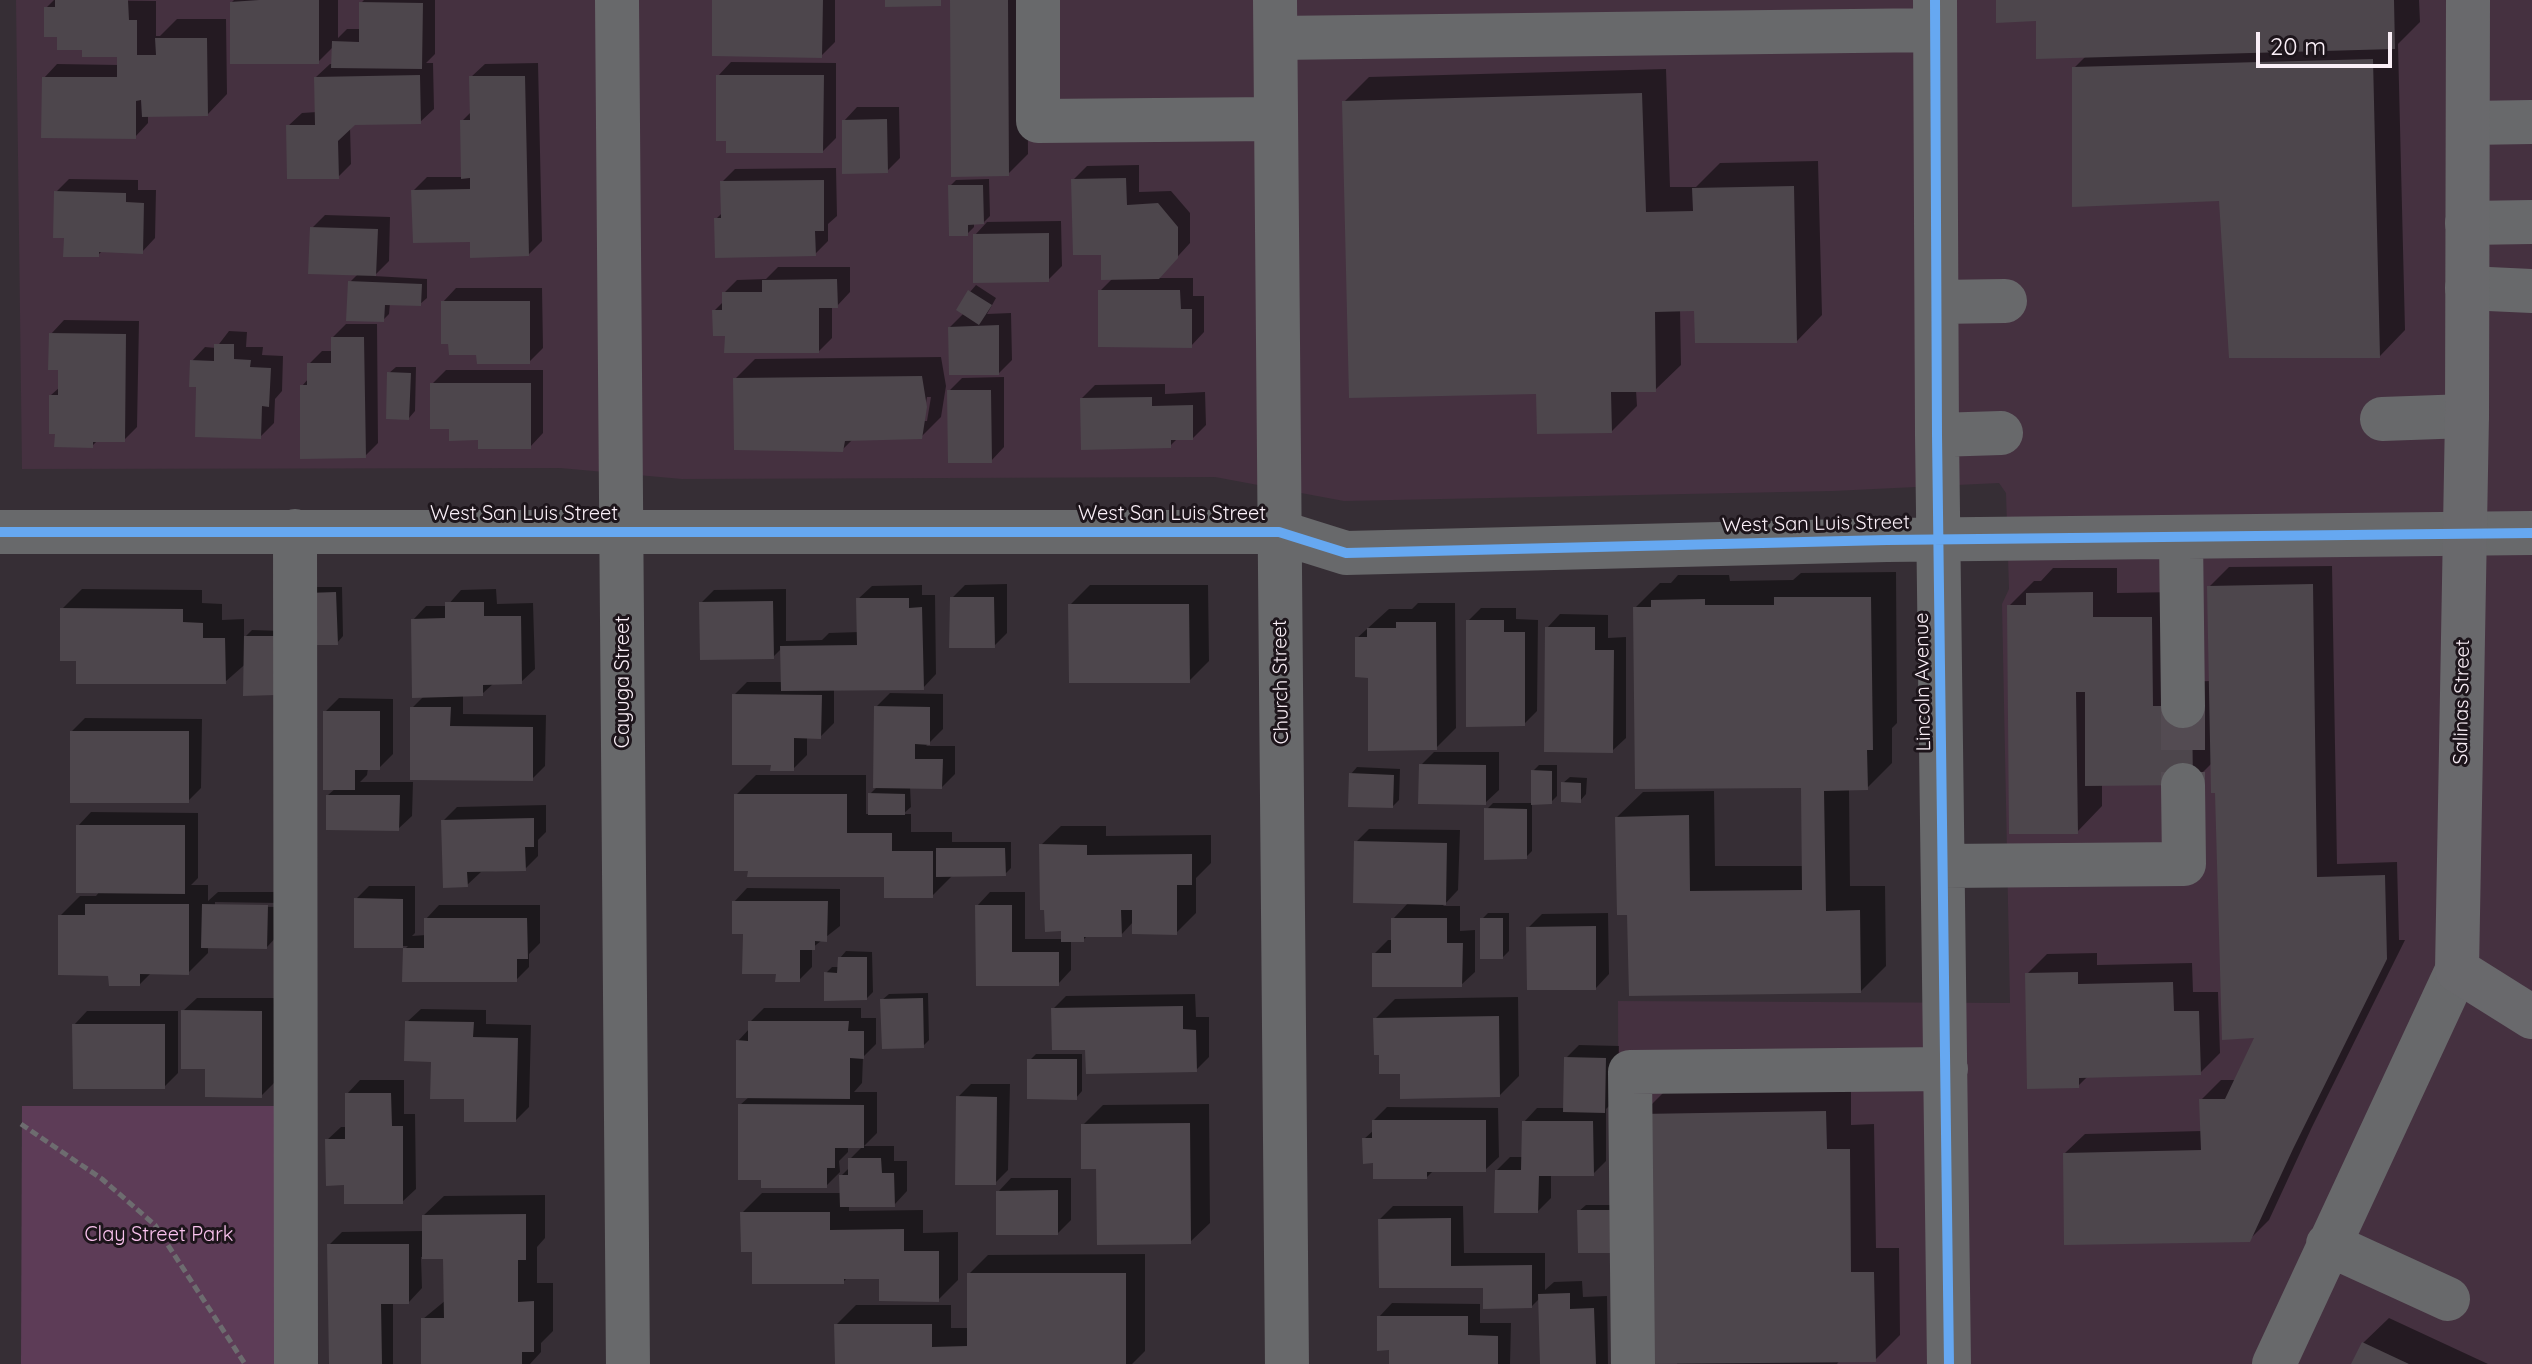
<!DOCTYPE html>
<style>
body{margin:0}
#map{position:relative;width:2532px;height:1364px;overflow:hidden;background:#362e35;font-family:Quicksand,sans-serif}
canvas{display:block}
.scale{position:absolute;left:2256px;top:32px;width:136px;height:36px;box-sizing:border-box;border:4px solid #faeff7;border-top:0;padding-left:10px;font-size:24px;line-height:28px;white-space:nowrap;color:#faeff7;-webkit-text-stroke:6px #1d151b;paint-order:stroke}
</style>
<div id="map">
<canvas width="2532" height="1364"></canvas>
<div class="scale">20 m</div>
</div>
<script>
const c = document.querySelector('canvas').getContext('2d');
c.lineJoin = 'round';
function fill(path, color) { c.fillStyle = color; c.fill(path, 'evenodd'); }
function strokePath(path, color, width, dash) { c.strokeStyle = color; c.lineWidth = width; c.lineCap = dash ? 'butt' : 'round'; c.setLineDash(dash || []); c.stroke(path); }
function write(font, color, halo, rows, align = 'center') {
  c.font = font + ' Quicksand,sans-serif'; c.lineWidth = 6; c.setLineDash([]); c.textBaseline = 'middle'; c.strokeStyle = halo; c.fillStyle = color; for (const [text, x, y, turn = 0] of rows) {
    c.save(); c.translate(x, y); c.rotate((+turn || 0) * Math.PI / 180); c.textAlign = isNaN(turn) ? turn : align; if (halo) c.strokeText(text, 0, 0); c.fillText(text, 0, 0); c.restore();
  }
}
fill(new Path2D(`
 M16,0H2532V1364H1619L1618,1001L2010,1003L2002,604L2009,589L2006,493L1999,483L1833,491L1344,501L1215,477L682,479L560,468L22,469Z`), '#453140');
fill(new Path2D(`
 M22,1106H296V1364H21Z`), '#5d3c57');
fill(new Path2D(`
 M54,0L156,1V36H160L177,19H226L227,94L208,114L148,115V123L135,137L44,78L57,64L119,65V55L84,48L59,35L46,8Z
 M234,0H338V38L347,29H361V3L364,0H435V54L426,63H433L434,109L420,122L354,123L350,127L351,164L338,177L288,126L302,113L317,112L316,77L330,64H333L334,46L318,62L232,2Z
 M714,0H835V42L821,56Z
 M952,0H1027L1028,154L1008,174Z
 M1998,0H2419L2420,22L2398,44L2405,330L2380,356L2221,199L2074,68L2086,56L2037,19Z
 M731,62L836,63V138L823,151L718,76Z
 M538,63L542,241L529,254L472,240L413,191L427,177H463L462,121L472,111L471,77L485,64Z
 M1666,69L1670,187H1696L1720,163L1818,161L1822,315L1797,341L1696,309H1680L1681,365L1655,390H1636L1637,406L1612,431L1538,392L1344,102L1369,77Z
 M857,107H899L900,158L887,171L844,121Z
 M1139,165V192L1171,191L1190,213V243L1158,278H1193V296H1204V332L1191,346L1100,291L1113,278L1073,180L1087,166Z
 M836,168L837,216L828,224V241L815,254L716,219L723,212L722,182L735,169Z
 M69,179L138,180V190H156L155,238L142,252L103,250L98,255L56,192Z
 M989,179L990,216L984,222L1061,221L1062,266L1048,280L975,235L987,222L974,223V227L967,234L950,186L956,180Z
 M325,215L390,217L389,261L374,276L427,279V298L420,304L390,303L389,314L383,320L350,282L358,274L312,228Z
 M778,267H850V292L837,306H832V338L819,351L727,334L714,311L724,301V293L737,280L766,279Z
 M976,285L996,298L987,314L1011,313L1012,360L999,373L950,327L964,313L970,292Z
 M456,288H542L543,348L529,362L478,353L443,302Z
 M64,320L139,321L137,427L124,440H98L92,446L51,395L60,387V368L51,334Z
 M346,324H377L378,443L365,456L302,386L309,378V364L322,351H333V337Z
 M229,331L247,332L246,347H263L262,355L283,356L282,391L275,399L274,423L260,437L198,386L192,361L205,347L216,348Z
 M941,357L946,386L941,417L921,437L853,439L842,450L735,379L755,359ZM927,397H931L927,421H923Z
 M396,367H416L415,411L409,418L389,373Z
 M446,370H543V433L530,447L480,438L451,427L432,384Z
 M1004,377V447L991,461L949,391L962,378Z
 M1165,384V394L1205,392L1206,425L1193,438H1178L1170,446L1082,398L1095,385Z
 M2332,566L2337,864L2397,862L2399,940H2405L2312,1127L2269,1220L2249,1240L2065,1153L2085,1134L2202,1131L2201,1100L2221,1080H2236L2260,1030L2212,763L2192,783L2102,784V806L2077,832L2009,606L2034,581H2041L2053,568H2117V593L2177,592V682L2211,681L2209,587L2229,567Z
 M1896,572L1897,723L1892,728V763L1867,788L1849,789L1850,886H1885L1886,966L1861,991L1629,913L1617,817L1643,792L1714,791L1715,866H1804L1803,786L1635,608L1660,583H1671L1678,575H1729L1730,581L1793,580L1801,573Z
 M1007,584V633L994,646L952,598L965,585Z
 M922,585V595H935L936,674L923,688L834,689V723L820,737L807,736V755L793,769L773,763L734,695L747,682H783L782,648L773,657L701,603L714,590L786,589V641L822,640L829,633L859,632L858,599L872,586Z
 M1090,585H1208L1209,661L1189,681L1070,605Z
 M315,587H342L343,636L337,643L309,593Z
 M82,589L202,590V603L222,604V620L244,619V638L252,630L283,631L225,682L78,659L62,609Z
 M496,589L497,604L533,603L535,669L521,682L494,683L482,694L463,695V714L546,715L545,766L532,779L412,708L424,696L413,620L426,606H447L461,590Z
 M1418,603H1455L1456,728L1436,748L1370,676L1357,638L1389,609H1412Z
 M1481,608H1516V619L1538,620L1537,711L1524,724L1468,621Z
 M1560,614L1608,615V638L1626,637V738L1612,751L1547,628Z
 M890,693L943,694V729L926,746H955V774L942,787L910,786L911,807L903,814H911V832H952V842H1011V868L1005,874L953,875L932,896L886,875L736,795L756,775H866V814H870V794L878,786L876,707Z
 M339,698L393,699V754L379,768H368L367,775L360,782H413L412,816L398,829L328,795L336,788L325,712Z
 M85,718L202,719L201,788L188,801L72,731Z
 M1434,752H1499V790L1485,803L1421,765Z
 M1539,765H1557V796L1551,802L1533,771Z
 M1357,767L1400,769L1399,800L1393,806L1351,774Z
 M1570,777L1587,778L1586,794L1580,801L1563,783Z
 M1493,803H1532V851L1526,857L1487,809Z
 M546,805V832L538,840V856L525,869L481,872L467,885L443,821L457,807Z
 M91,812L198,813V878L191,885H208V901L218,892H280V933L267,947L208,946V953L188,973L152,972L140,984L110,974L60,916L80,896H96L100,891L78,826ZM215,902L278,903V907L215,906Z
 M1061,826H1106V836L1211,835V863L1196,878V913L1176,933L1134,921L1121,935H1088L1083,940H1071V970L1058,984H978L977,906L990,892H1025V939H1063V929L1041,845Z
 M1369,829L1460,830L1458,890L1443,906H1460V931L1475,930V972L1461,985L1374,954L1388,940H1393V919L1409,902L1356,842Z
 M369,886H415V933L412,936L426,935V919L439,905H540V943L529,954V967L516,980L405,949L408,946H356V899Z
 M747,888L840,889V926L812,948V967L799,980L778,972L745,931L734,902Z
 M1488,913H1509V951L1503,957L1482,919Z
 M1608,913L1609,974L1596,988L1528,928L1542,914Z
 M846,951L872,952L873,992L867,998L826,973L832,967H839L840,958Z
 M2097,953V965L2192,963L2193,992H2218L2220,1053L2200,1073L2089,1075L2078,1086L2027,974L2047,954Z
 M928,993L929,1040L923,1046L882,1000L889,994Z
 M1195,994L1196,1017H1209V1057L1196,1070L1087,1048L1053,1009L1066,996Z
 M1518,997L1519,1076L1499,1096L1402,1072L1375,1019L1395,999Z
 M197,998H274V1083L261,1096L208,1067L183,1011Z
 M764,1008H861V1018H876V1044L863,1057L862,1083L854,1092H877V1133L864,1146H894V1161H907V1191L894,1205H849V1211L923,1210V1233L958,1232V1280L938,1300L881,1277H848L843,1282L754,1250L742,1213L762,1193H841V1176L850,1167V1159L863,1146H848V1152L839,1161L840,1172L826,1186L740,1105L750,1096L738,1041L750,1028V1022Z
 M421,1009L486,1010V1024L531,1025L529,1107L516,1120L466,1097L433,1060L407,1022Z
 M87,1011H178V1073L164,1087L74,1025Z
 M1579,1045L1619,1046L1618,1097L1606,1109V1161L1593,1174H1551V1198L1538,1211L1497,1170L1510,1157H1524V1122L1537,1108H1565L1566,1058Z
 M1036,1054H1082V1091L1076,1098L1030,1060Z
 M360,1080H404V1114H415L416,1189L402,1202L346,1183L327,1140L341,1127H347V1094Z
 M971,1084H1010L1008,1170L995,1183L958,1097Z
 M1851,1087V1125L1874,1124L1876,1248H1899L1900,1335L1875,1360H1840L1837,1364H1677L1641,1115L1666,1090Z
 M1209,1104L1210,1223L1190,1242L1098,1167L1083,1125L1103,1105Z
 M1387,1107L1498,1108L1499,1157L1485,1170H1434L1427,1177L1375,1161L1364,1139L1374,1130V1120Z
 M1011,1178H1071V1220L1058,1233L998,1192Z
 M545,1195V1238L537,1247V1283H553V1331L541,1343V1352L530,1364H423V1319L446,1300L445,1257H421L422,1288L409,1302H393V1364H331L329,1245L342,1232L424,1231V1215L444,1196Z
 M1586,1205H1624V1245L1579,1211Z
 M1393,1206H1463L1464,1253H1545V1290L1554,1282L1582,1281L1583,1297L1607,1296L1608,1364H1542L1540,1298L1532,1306L1485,1286H1380V1219Z
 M1145,1254V1351L1132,1364H837L836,1325L856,1305H951V1328H969V1274L988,1255Z
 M1392,1303L1480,1304V1323H1511L1510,1364H1391V1348L1379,1317Z
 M2389,1318L2488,1364H2353L2363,1343Z`), '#0007');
fill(new Path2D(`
 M55,0H128L129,20H137V55H156L155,38H207L208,116L142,117L141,100L136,101V139L41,138L42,77H117V57H82V50H57V37H44V7H55Z
 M259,0H319V64H230V2Z
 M712,0H823L822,58L712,56Z
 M885,0H941V6L885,7Z
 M950,0H1008L1009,176L951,177Z
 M1996,0H2394L2395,49L2036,59V21L1996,23Z
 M359,2L423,3L422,69L331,68L332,41L359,42Z
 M2373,59L2380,358H2229L2219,201L2072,207V67Z
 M420,75L421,124L355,125L338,141L339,179H287L286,125H315L314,77Z
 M716,75H824L823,153H726V141H716Z
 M469,76H525L529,256L470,258V242L413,243L411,190L470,189V178L461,179L460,120H470Z
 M1642,93L1646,212L1693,211L1692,188L1794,186L1797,343H1695L1694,311L1655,312L1656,392H1611L1612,433L1537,434L1536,394L1349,398L1342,101Z
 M887,119L888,173L842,174V120Z
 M1126,178L1127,205L1158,203L1178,227V258L1159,279L1101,280V255H1073L1071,179Z
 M824,180V231H815L816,256L715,258L714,218H721L720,181Z
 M948,185H983L984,224L968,225V236H949Z
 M54,191L126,193V202L144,203L143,254L99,252V257H63L64,238H53Z
 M310,227L378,229L376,276L308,274Z
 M1049,233V282L973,283V234Z
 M837,279L838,308H819V353H724L725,336H713L712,310H722V292H762V280Z
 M348,281L422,284L421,306L385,305L384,322L346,321Z
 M968,290L992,305L979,325L956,310Z
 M1098,290H1180L1181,309H1192V348L1098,347Z
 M441,301H530V364H477L476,355H449L448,344H441Z
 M999,325V375H949L948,327Z
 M49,333L126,334L125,442H93V448L54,447L55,434H49V395H58V370H48Z
 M331,337H364L366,458L300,459V385H307V363H331Z
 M214,344H234V359L251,360L250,367L271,368L269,407L262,406L261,439L195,437L196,387H189L190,360L214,361Z
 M387,372L411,373L409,420L386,419Z
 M922,376L927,407L922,439L845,441L843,452L734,450L733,378Z
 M430,383H531V449H478V440L449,441V429H430Z
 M947,390H991L992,463H948Z
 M1152,397V406L1193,405V440H1171V448L1081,450L1080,398Z
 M2313,584L2317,877L2385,875L2387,959L2293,1149L2250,1242L2064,1245L2063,1153L2201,1150L2199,1099H2225L2254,1038L2222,1040L2215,793H2211L2207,586Z
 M336,592L338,645H308L307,593Z
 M2093,592V617H2152L2153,706H2192L2193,785L2085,786V692H2076L2078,834H2009L2007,605H2026V593Z
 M950,597H994L995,648H949Z
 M1774,597H1871L1873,750H1867L1868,790L1824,791L1826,911L1860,910L1861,993L1629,996L1627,915H1617L1615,817L1689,815L1690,891L1802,890L1801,788L1635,789L1633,607H1651V600L1705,599V605H1774Z
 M856,598H909V608L922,607L924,690L781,691L780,646L857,645Z
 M773,601L774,659L700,660L699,602Z
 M445,602H484V616H521L522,684L483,685V696L412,698L411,619L445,618Z
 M1068,604H1189L1190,683H1069Z
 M60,608L183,609V622L203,623V638H225L226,684H76V661H60Z
 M1466,620H1504V632H1525V726L1466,727Z
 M1396,622H1436L1437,750L1368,751V678L1355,677V637H1367V628H1396Z
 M1545,627H1595V650H1614L1613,753L1544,752Z
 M244,636H277L276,695L243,696Z
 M732,694L822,695L821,739L794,738V771H770L771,765H732Z
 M874,706L930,707V745L915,744V759H943L942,789L873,788Z
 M410,707H451L450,726L533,727V781L410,780Z
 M323,711H380V770H355V790H323Z
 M70,731H189V803H70Z
 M1419,764L1486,765V805L1418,804Z
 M1531,770L1552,771V804L1531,805Z
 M1349,773L1394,775L1393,808L1348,807Z
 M1561,782L1581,783V803L1561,802Z
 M868,793L905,794V815H868Z
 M734,794H847V833H892V851H933V898H884V877H747L748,871H734Z
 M326,795H400L399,831L326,830Z
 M1484,808L1527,809V859L1484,860Z
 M534,818V847H525L526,871L467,872L468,887L443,888L441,820Z
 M76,825H185V894L76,893Z
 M1354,841L1447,843L1446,905L1353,903Z
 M1039,844L1087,845V855L1192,854V885H1177V935L1132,934V910H1121L1122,937H1084V942H1061V931L1045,932L1044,910H1040Z
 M936,848H1005L1006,876L936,877Z
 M354,898L403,899V948H354Z
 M732,901H828L827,942L815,941V950H800V982H775L776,974H742L743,934H732Z
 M85,904H189V975L140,974V986H109L108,976L58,975V915H85Z
 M202,904L268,905L267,949L201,948Z
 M975,905H1012V952H1059V986H976Z
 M424,918H527L528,959H517V982H402L403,948H424Z
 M1391,918H1447V943H1463L1462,987H1372V953H1391Z
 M1480,918H1503V959H1480Z
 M1596,926V990H1527L1526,927Z
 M838,957H867V1000L824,1001V972L837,973Z
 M2078,972V984L2173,982L2174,1011H2199L2201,1075L2079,1078V1088L2027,1089L2025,973Z
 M923,998L924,1048L882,1049L880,999Z
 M1183,1006V1029L1196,1030L1197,1072L1086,1074L1085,1050H1052L1051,1008Z
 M181,1010L262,1011V1098L205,1097V1069H181Z
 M1499,1016L1500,1097L1400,1099V1074H1379V1055H1374L1373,1018Z
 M405,1021L474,1022L473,1037L518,1038L516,1122H464V1099H430L431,1062L404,1061Z
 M748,1021H849L848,1031H864V1059L850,1058V1099L736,1098V1040L748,1041Z
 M72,1024H165V1089H73Z
 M1564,1057L1606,1058L1605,1113L1563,1112Z
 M1027,1059H1077V1100L1027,1099Z
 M345,1093H391L392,1126H403V1204H344V1185L326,1186L325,1139H345Z
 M956,1096L997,1097L996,1185H955Z
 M738,1104L864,1105V1148H835V1168H827V1188H761V1180H738Z
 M1826,1111L1827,1149H1850L1851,1272H1874L1876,1362L1643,1364L1639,1114Z
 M1372,1120H1486V1172H1427V1179H1373V1163L1363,1164L1362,1138H1372Z
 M1522,1121H1593L1594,1176H1539L1538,1213H1494L1495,1170H1521Z
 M1190,1123L1191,1244L1097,1245L1096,1169H1081V1124Z
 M848,1158H881L882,1173H894L895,1207H840L839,1175H848Z
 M1058,1190V1235H996V1191Z
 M1577,1210H1618V1253H1578Z
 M740,1212H830V1230L904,1229V1251H939V1302L879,1301V1279H844V1284H752V1252H741Z
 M526,1214V1260H518V1302L534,1301V1352H522V1364H421V1318H444L443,1259H422V1215Z
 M1451,1218V1266L1532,1265V1308L1483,1309V1288H1379L1378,1219Z
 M327,1244H409V1304H381L382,1364H329Z
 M967,1273H1126V1364H835L834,1324H932V1347L967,1346Z
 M1570,1293V1309L1594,1308L1596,1364H1540L1538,1294Z
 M1377,1316H1468V1335L1498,1336V1364H1389V1350L1377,1351Z
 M2362,1342L2409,1364H2351Z`), '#4d464c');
strokePath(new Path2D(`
 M2183,706V785`), '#534b52', 44, [44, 22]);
strokePath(new Path2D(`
 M21,1124L102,1179L155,1225L245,1364`), '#6d6c6f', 5, [8, 4]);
strokePath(new Path2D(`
 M617,0L628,1364
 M1038,0V121L1275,119
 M1275,0L1287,1364
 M1935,0L1937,435L1949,1364
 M1276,38L1935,30
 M2468,123L2532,122
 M2467,223L2532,222
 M2467,288L2532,291
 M1937,302L2005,301
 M2382,419L2467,416
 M1937,435L2001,433
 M295,531L296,1364
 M0,532H1279L1346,553L1887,540L2532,533
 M2181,537L2183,706
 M1944,866L2184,864L2183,785
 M2328,1244L2448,1299
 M1633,1364L1630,1072L1946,1069
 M2274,1364L2457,970`), '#68696b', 44);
strokePath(new Path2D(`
 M2468,0L2467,416L2457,970L2532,1017`), '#69696c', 44);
strokePath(new Path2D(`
 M1935,0L1937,435L1949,1364
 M0,532H1279L1346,553L1887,540L2532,533`), '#66a8f1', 10);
write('20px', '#faeff7', '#1d151b', [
 ["West San Luis Street",524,514],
 ["West San Luis Street",1172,514],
 ["West San Luis Street",1816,524,-1],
 ["Cayuga Street",623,682,-90],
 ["Church Street",1281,682,-91],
 ["Lincoln Avenue",1923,682,-91],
 ["Salinas Street",2462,702,-89]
]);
write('20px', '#f9c2ed', '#1d151b', [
 ["Clay Street Park",159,1235]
]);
</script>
